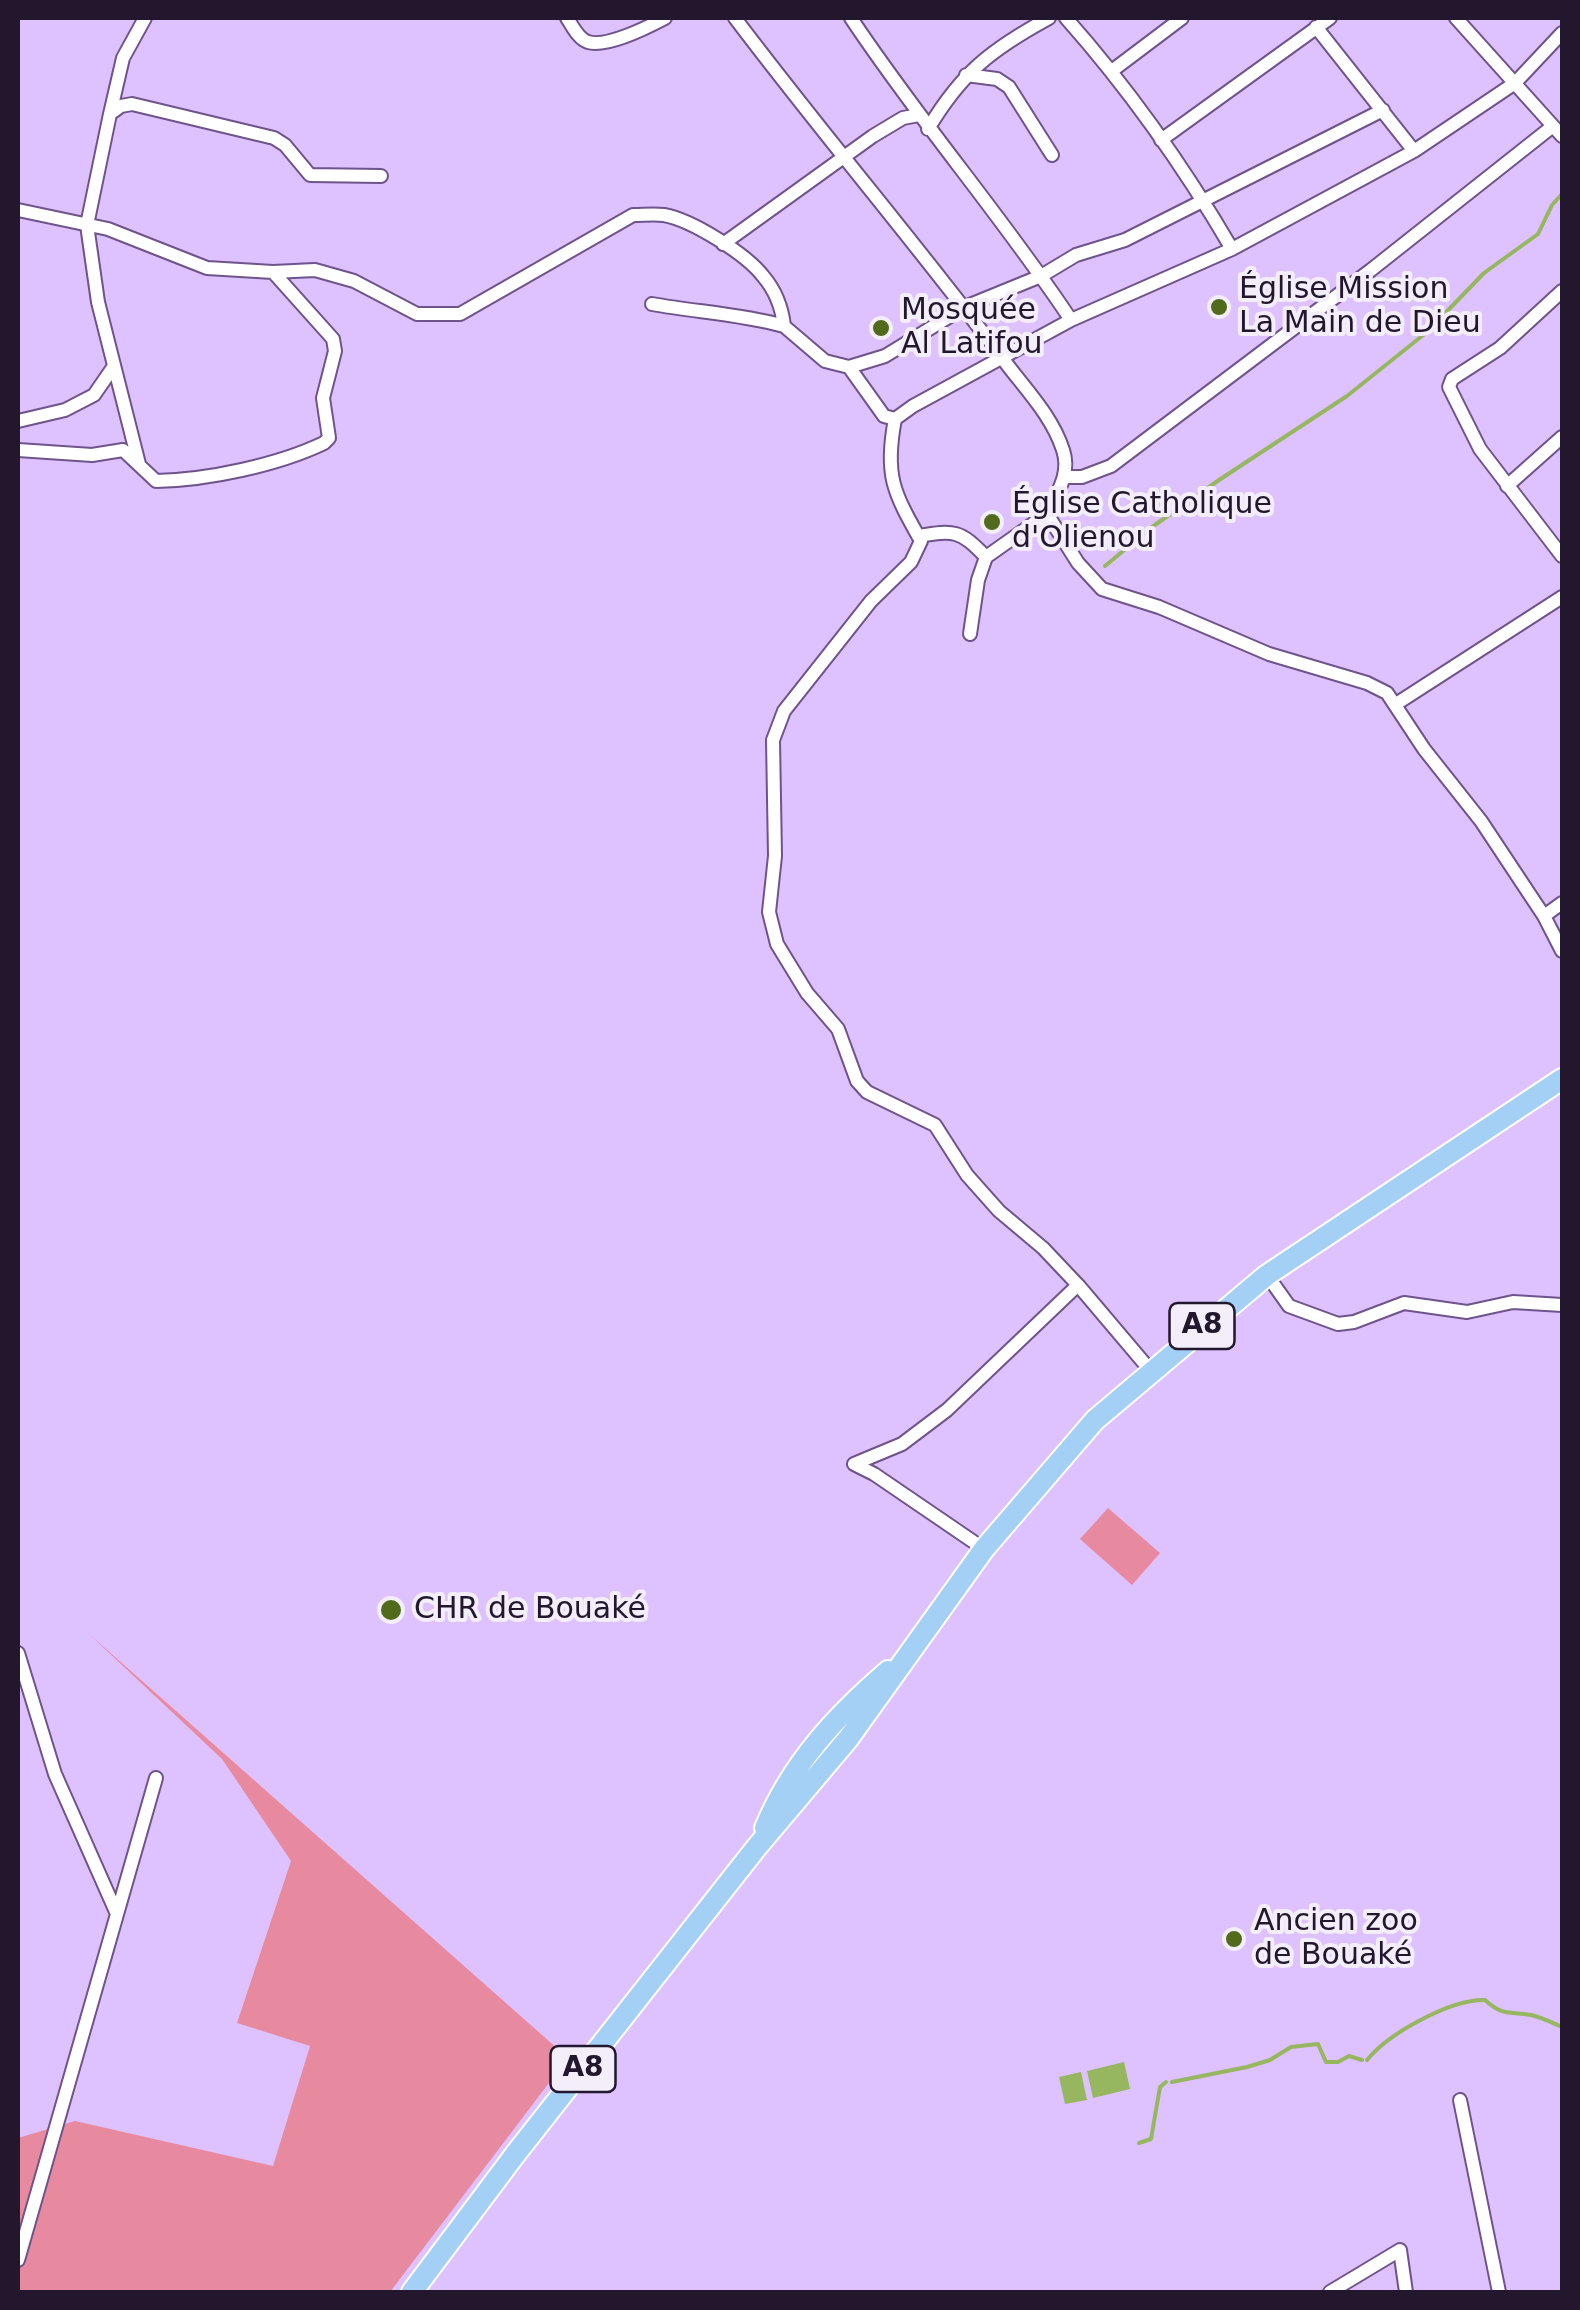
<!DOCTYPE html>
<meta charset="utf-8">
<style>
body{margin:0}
#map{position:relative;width:1580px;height:2310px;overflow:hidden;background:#dec1ff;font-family:"DejaVu Sans",sans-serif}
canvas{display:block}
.frame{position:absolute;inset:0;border:20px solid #22172d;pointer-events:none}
</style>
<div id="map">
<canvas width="1580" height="2310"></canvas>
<div class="frame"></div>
</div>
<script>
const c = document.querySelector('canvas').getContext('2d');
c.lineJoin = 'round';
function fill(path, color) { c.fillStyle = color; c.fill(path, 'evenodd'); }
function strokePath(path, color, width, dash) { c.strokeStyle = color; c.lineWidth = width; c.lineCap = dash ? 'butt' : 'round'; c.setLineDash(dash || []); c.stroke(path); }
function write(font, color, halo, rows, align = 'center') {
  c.font = font + ' "DejaVu Sans",sans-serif'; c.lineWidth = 8; c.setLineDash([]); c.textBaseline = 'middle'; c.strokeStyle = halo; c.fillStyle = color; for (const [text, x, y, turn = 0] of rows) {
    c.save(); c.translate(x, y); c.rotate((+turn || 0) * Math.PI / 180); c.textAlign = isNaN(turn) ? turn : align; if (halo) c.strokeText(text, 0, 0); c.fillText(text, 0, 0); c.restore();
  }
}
fill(new Path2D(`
 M1108,1508L1160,1553L1132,1585L1080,1539Z
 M89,1634L568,2058L390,2292H18V2138L75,2121L273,2166L310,2046L237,2023L291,1861L222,1759Z`), '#e88a9f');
fill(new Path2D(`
 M1124,2062L1130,2089L1093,2098L1087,2071Z
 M1081,2072L1087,2100L1065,2104L1059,2077Z`), '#96b75f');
strokePath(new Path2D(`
 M1105,566L1152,527L1219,480L1347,396L1427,332L1484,273L1538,234L1552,205L1562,194
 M1367,2060C1389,2033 1451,1999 1485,2000C1504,2017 1508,2011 1531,2015C1541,2017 1553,2023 1562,2027
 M1172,2082L1247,2067L1270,2060L1291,2047L1318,2044L1326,2062H1338L1349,2056L1362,2060
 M1139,2143L1151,2139L1160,2087L1166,2082`), '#96b75f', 4);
const street = new Path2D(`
 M567,18C572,25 578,39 588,42C606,48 648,27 665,18
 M735,18C821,132 914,241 1000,355C1022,386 1051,413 1063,450C1071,474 1057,493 1047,514L1078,563L1102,589L1159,607L1269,654L1367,683L1387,693L1424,749L1481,821L1544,916L1562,951
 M851,18C920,122 1002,216 1071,320
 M1066,18C1129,89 1184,167 1232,249
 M1456,18L1562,136
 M1316,27L1414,151
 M1113,70L1182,18
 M966,75L997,79L1009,87L1052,155
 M110,114L123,58L145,18
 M928,129C962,72 992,49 1049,18
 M1161,140L1330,18
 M18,210L108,229L207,268L273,272L315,270L354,281L417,314H460L633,215C643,215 655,214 664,215C692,220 746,254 763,276C775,290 782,308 784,326L825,361L849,367L885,356L965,307L1041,276L1076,255L1125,240L1383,110
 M723,244L873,136L903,118L919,115
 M1562,291L1500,348L1452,379L1449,387L1480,449L1562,556
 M652,304C696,312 741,314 784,326
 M849,367L884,416L895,419
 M18,421L65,410L94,395L114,366
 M18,450L92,455L123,450L156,481C208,480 278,465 324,443L329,438L323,398L335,351L333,339L273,272
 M139,464L98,302L87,225L110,114L121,106L132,104L274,138L285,145L310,175L381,176
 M1065,477H1082L1111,466L1371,270L1553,126
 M1507,486L1562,437
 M918,536C955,530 960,530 986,557
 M970,634L978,580L986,557L1047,514
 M1396,704L1562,597
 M1544,916L1562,903
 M1267,1275L1289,1306L1338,1324L1354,1322L1404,1303L1467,1312L1513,1302L1562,1305
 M1150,1370L1078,1285L1043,1248L999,1211L967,1175L935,1125L867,1092L857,1081L838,1029L807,993L777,944L769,912L775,856L773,740L784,711L871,601L911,562L921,541C894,493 884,476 895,419L913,406L1071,320L1232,249L1414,151L1515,83L1562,33
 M854,1464L902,1444L947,1410L1078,1285
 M854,1464L874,1474L984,1549
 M18,1653L55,1774L117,1914
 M1460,2100L1499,2292
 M18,2260L156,1778
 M1330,2292L1400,2250L1406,2292`);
const primary = new Path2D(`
 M765,1828C792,1763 836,1716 888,1671
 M412,2292L517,2152L756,1848L848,1739L984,1549L1095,1420L1267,1275L1562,1079`);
strokePath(street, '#6e548a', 16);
strokePath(primary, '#fff', 24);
strokePath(street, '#fff', 12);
strokePath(primary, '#a4d0f5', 20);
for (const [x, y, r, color] of [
 [1219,307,10,"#516a1b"],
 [881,328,10,"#516a1b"],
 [992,522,10,"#516a1b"],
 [391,1610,12,"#516a1b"],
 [1234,1939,10,"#516a1b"]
]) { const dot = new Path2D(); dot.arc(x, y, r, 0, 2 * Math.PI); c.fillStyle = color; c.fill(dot); strokePath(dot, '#f3eefa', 4); }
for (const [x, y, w] of [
 [1202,1326,65],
 [583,2069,65]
]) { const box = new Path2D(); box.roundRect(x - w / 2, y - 23, w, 46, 8); c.fillStyle = '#f3eefa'; c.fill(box); strokePath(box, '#22172d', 2.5); }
write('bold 28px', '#22172d', null, [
 ["A8",1202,1326],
 ["A8",583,2069]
]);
write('30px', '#22172d', '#f3eefa', [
 ["Église Mission",1239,290],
 ["La Main de Dieu",1239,324],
 ["Mosquée",901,311],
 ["Al Latifou",901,345],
 ["Église Catholique",1012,505],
 ["d'Olienou",1012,539],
 ["CHR de Bouaké",414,1610],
 ["Ancien zoo",1254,1922],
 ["de Bouaké",1254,1956]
], 'left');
</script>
